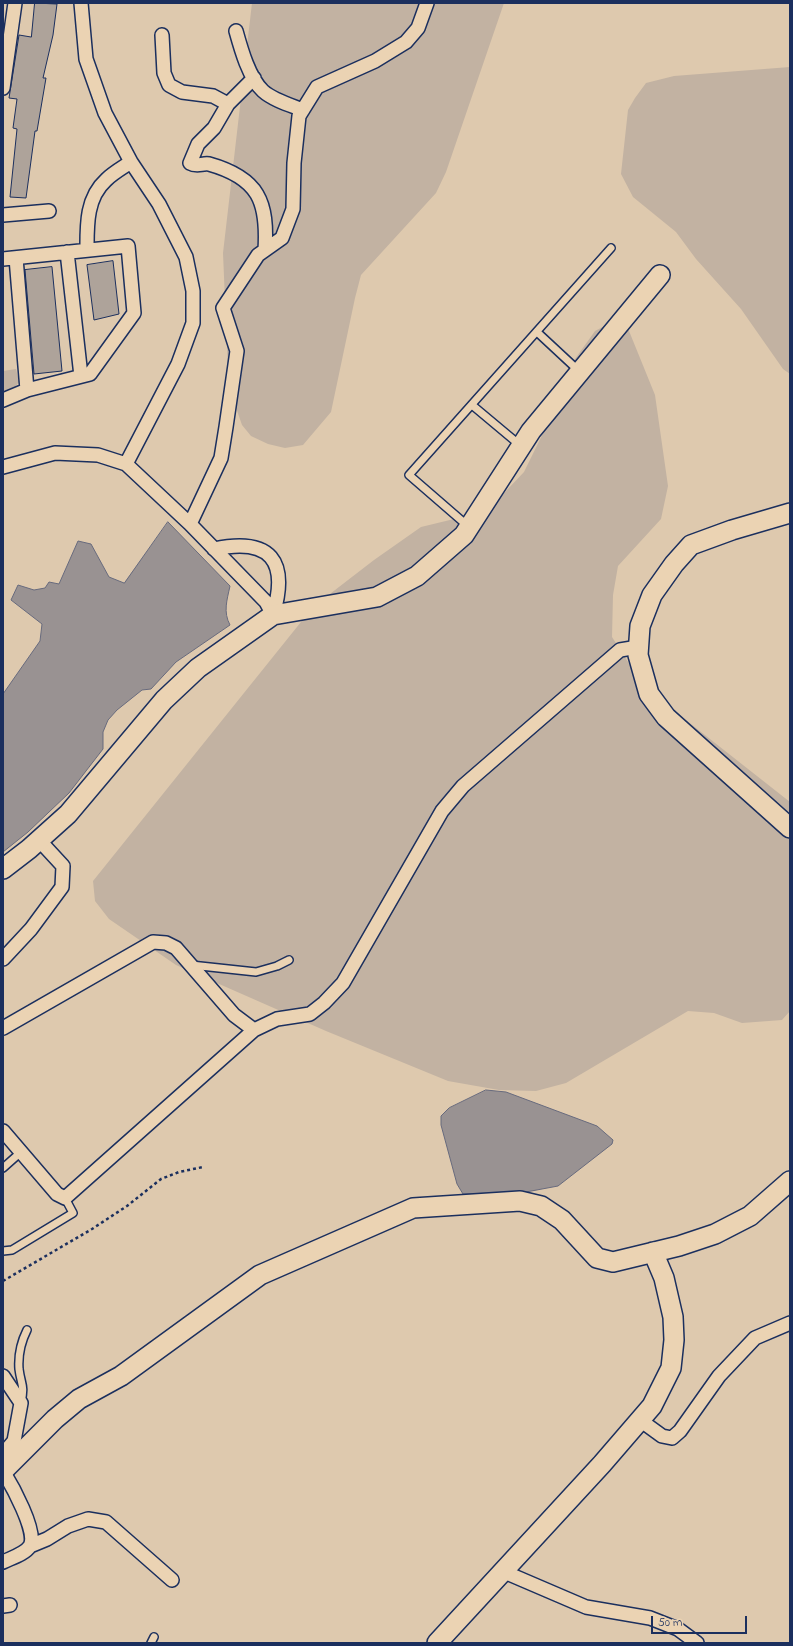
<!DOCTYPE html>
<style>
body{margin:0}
#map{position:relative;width:793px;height:1646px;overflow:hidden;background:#dec9ae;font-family:"Indie Flower",sans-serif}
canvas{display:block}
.frame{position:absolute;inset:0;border:4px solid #1b2f5e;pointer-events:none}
.scale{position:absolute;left:651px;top:1616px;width:96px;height:18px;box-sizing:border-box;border:2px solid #1b2f5e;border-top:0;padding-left:5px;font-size:12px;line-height:14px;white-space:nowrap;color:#1b2f5e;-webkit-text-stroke:3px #ebd3b3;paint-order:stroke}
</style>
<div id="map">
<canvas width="793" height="1646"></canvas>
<div class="frame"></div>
<div class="scale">50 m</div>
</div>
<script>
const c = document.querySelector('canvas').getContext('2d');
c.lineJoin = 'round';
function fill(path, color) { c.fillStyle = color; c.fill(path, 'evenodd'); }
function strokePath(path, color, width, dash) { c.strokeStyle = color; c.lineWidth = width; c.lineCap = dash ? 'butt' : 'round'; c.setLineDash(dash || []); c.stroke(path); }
fill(new Path2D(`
 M252,3H504L446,172L436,193L361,275L355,298L331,412L303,445L285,448L268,444L251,436L242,425L233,399L228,371L223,253Z
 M790,67V374L783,369L741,309L696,259L676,232L633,197L621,174L628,110L635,98L646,83L674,76Z
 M616,320L627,326L655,395L668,486L661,519L618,566L613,595L612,637L637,676L668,706L790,802V1011L782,1020L742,1023L714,1013L688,1011L566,1083L536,1091L499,1090L448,1081L326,1031L176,965L109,919L95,901L93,881L313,607L374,560L421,527L487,511L524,472L548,423L565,373L595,331Z
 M16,369L19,382L15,387L3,393V371Z`), '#c2b2a2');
const water = new Path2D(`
 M168,522L230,586C227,600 223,612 230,625L176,662L151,689L142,690L117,710L108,720L103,732V749L69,793L28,832L3,852V694L40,641L42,624L11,600L18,585L34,590L45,588L49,582L59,584L78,541L91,544L109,577L124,583Z
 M486,1090L506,1092L597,1126L613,1140L612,1144L558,1186L526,1192L463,1194L457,1184L441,1125V1116L449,1108Z`);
fill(water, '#999292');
strokePath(water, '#676a7d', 1);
const building = new Path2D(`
 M35,3L57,4L53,35L43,78H46L37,131H35L26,198L10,197L17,129L13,128L17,99L9,98L19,35L31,37Z
 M113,261L119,314L94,320L87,265Z
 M52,267L62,371L34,374L25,270Z`);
fill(building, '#aea39a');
strokePath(building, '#1b2f5e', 1);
const lane = new Path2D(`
 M537,332L580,372
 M472,405L521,446
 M469,527L409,475L611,248
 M191,965L256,972L277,966L289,960
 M3,1168L21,1152
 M3,1251L12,1250L73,1213L65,1198
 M21,1402C25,1385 21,1385 19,1369C18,1355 21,1342 27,1330
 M151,1643L154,1637`);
const street = new Path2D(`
 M81,3L86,59L105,113L131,162L159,204L186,257L193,291V323L178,364L126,464
 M236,31C241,49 249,78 263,91C273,100 290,105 303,110
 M162,35L164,73L169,85L182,92L213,96L228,104
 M254,78L228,104L214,128L198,144L190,163C197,167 202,163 209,164C259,178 268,202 265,250
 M3,88L15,3
 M3,215L49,211
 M87,250C87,226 86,198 106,180C113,173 122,168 131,162
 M67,252L81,376
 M16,258L27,390
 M3,259L128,246L134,313L90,374L27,390L3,400
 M3,467L55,453L98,455L126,464L190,524L266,602L273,615
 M190,524L221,458L226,427L237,351L223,308L258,255L282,238L293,209L294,163L299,116L317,87L375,61L406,42L418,28L427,3
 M214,549C271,537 289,561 273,615
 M3,959L31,929L62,887L63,866L39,840
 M3,1028L153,942L166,943L176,948L234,1015L254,1030
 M3,1131L57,1194L65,1198L254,1030L277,1019L310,1014L324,1003L343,983L442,811L463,786L620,650L638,647
 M3,1376L21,1403L14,1441L3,1454
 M640,1420L662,1436L672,1438L680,1431L719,1376L755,1338L790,1323
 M3,1471C11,1484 38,1532 30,1546C25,1554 11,1558 3,1562
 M30,1546L47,1539L68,1526L88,1519L106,1522L172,1580
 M502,1571L586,1607L650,1618L678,1629L697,1643
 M3,1606L10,1605`);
const secondary = new Path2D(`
 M790,513L732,530L691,545L674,564L652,595L640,626L638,655L649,694L666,717L790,828
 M3,869L29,849L68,814L164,700L198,668L273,615L377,597L417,576L464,535L531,431L660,275
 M3,1471L55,1419L79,1399L121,1376L260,1275L413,1208L520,1201L541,1206L562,1220L597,1258L613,1262L679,1246L715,1234L750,1216L790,1181
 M437,1643L602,1464L652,1406L671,1368L674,1340L673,1317L664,1278L653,1252`);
strokePath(lane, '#1b2f5e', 10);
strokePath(street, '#1b2f5e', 16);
strokePath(secondary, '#1b2f5e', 22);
strokePath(new Path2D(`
 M3,1281L92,1229L127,1206L161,1179L179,1172L203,1167`), '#1b2f5e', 2.5, [3, 3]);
strokePath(lane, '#ebd3b3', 7);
strokePath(street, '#ebd3b3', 13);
strokePath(secondary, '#ebd3b3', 19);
</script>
